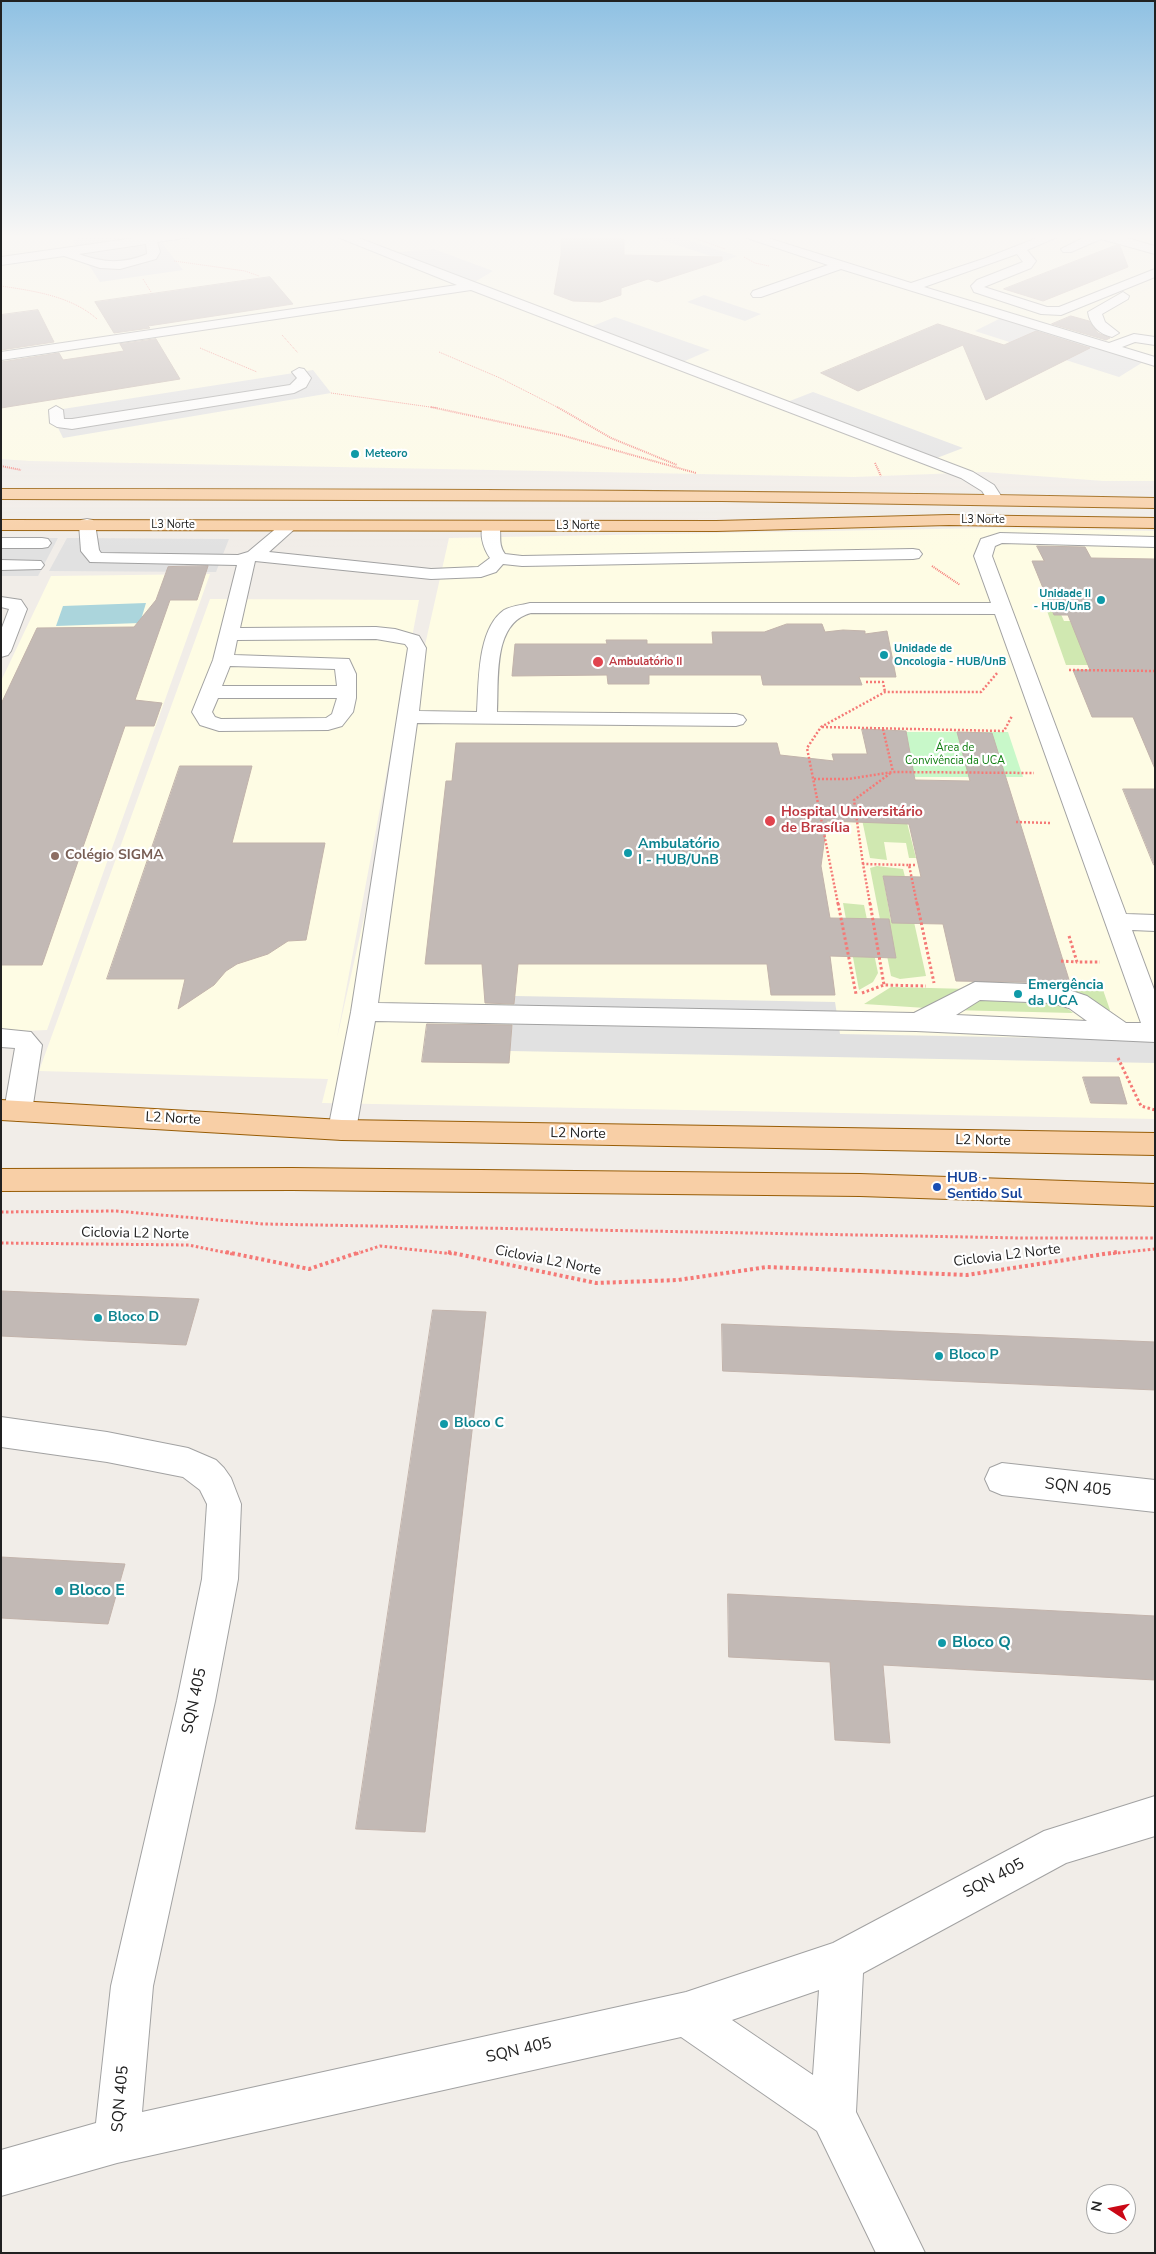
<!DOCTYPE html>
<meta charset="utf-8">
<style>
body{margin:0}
#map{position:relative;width:1156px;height:2254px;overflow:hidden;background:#f1ede8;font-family:"Nunito Sans",sans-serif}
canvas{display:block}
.frame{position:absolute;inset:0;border:2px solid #212121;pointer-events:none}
.north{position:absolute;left:1086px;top:2184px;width:50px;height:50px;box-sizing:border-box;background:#fff;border:1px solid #a6a6a6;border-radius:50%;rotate:281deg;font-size:14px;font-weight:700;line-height:20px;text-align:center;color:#212121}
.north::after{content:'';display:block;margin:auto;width:18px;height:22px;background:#ca0816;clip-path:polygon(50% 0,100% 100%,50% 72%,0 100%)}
</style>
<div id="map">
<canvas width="1156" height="2254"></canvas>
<div class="frame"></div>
<div class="north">N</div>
</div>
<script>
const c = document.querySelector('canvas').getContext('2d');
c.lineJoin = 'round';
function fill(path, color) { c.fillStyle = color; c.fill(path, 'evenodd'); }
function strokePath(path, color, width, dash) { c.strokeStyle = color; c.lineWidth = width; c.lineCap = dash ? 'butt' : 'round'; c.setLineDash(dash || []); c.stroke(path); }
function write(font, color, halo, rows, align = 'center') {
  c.font = font + ' "Nunito Sans",sans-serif'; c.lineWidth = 4.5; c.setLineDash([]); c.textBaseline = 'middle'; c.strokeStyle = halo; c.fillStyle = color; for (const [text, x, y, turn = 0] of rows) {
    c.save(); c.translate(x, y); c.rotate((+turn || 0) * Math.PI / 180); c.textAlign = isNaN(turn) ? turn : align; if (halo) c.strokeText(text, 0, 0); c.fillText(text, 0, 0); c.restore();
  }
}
fill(new Path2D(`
 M1,234H1155V481H1104L984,472L854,477L30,461L1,459Z
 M990,528L1155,531V1119L322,1103L328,1079L39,1071L210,599L419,600L337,1038L449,538Z
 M210,574L47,1030L1,1032V681L51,576Z`), '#fefce4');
fill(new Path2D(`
 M1046,608H1058L1064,621H1070L1080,642L1099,665H1066Z
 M901,799L916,858H909L906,843L884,842L887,860L870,858L859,805Z
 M877,866L903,869L905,877H883L891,921L914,922L926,976L900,979L891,976L870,868Z
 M843,903L864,905L878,973L873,982L859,990Z
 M1046,986L1102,987L1110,1010L1106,1014Z
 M891,987L969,989L941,1009L864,1004Z
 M967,1000L1062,1004L1073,1013L951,1010Z`), '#d0e8b1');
fill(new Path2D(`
 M888,732H1008L1023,777H898Z`), '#c8f8c9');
fill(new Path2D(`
 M104,234H155L183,270L100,282L72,239Z
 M644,234H677L675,236L737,256L725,261Z
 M434,249L493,271L468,286L388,253Z
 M704,295L761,314L745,321L687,302Z
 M1009,314L1148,359L1119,377L975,331Z
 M615,317L710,350L678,364L583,330Z
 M313,370L331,393L63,438L50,411Z
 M813,392L963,448L929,461L782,404Z
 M1,538H58L38,576H1Z
 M67,538L229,539L216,572L49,571Z
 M515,996L835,1002L840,1034L1155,1040V1063L510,1051Z`), '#e1e1e1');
fill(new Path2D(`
 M146,603L140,623L56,626L63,606Z`), '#abd5dc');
const building = new Path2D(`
 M575,234H609L624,240V255L722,257V261L657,282L648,279L621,288V295L600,302L573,301L554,294L561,255V239Z
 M1117,245L1120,246L1128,267L1043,301L1004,289Z
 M270,277L293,304L148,326L150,328L114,333L95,302Z
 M38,310L54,342L1,350V315Z
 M1071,316L1089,321L1098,333L1110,338L1106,340L1052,324Z
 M938,324L1004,345L1036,331L1090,348L986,400L963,345L858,391L821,373Z
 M156,339L180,379L1,408V362L59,353L63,360L124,351L120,344Z
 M1037,546L1085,547L1091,558L1155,559V769L1133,717H1092L1073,670H1090L1068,615H1054L1032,561H1044Z
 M208,566L197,600H170L135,700L162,703L154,726H125L42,965H1V704L37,628L134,627L156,600L168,567Z
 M787,624H822L825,632L843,630L865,631V634L887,631L896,677H859L862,685H763L761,675H649V684H608L607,675L512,676L515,644H607L606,640H647V644H713L712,632H764Z
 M862,729L906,731L915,780L970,781L957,732L992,733L1070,983L956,981L943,924L892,923L883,876L921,877L909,824L827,821L821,866L830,918L889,919L896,958L830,956L835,995H771L767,964H518L514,1004L485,1003L482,964H425L446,781H452L456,743H777L780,755L834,761L832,754H867Z
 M180,766H252L232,843H325L306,940L288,941L268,954L237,964L226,971L214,985L178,1009L185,979H107Z
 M1123,789H1155V865H1154Z
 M427,1024L512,1025L509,1063L422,1062Z
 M1083,1077H1119L1127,1104L1091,1103Z
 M1,1291L199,1299L186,1345L1,1336Z
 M433,1310L486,1312L425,1832L356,1829Z
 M722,1324L1155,1342V1390L723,1371Z
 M1,1557L125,1564L108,1624L1,1618Z
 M728,1594L1155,1616V1680L883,1665L890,1743L835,1740L830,1662L729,1657Z`);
fill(building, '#c2b9b5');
strokePath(building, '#c2b3ab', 1);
const minor = new Path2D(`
 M163,234H197L191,237L157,242L160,252L156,259L120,269L100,268L64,256L1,265V257ZM146,244L147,254C123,264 103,263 79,254Z
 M330,234H348L973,472L994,485L1003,499L1001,502H989L982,491L961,478L471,290L1,360V352L457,285Z
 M735,234H755L911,283L986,258L1047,234H1064L1027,250L1036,261L1031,268L984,287L1047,307H1059L1155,269V277L1061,315L1041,314L974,292L971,286L977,280L1023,262L1017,254L924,287L1109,343L1134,334L1155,337V345L1135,342L1122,347L1155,357V366L841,269L761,297H753L751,294L753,291L828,265Z
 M1091,234H1112L1155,246V254L1101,239L1071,252H1063L1061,249Z
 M1123,292L1129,296L1128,299L1102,314L1105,322L1119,333L1112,337C1099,334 1090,325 1088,312Z
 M299,368L304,369L311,378L306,387L294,393L72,429L57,427L50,423L49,410L56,406L63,410L64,419H72L290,385L297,378L292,372Z
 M87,519L93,520L95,524L99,550L101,553L238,555L248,552L285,521H297L299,525L269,552L431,569L478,567L490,558C483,548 478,532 485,521H497C504,531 496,542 505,554L522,556L913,549L919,550L922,554L919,558L913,559L522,566L503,564L496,572L481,577L431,579L255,561L240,628L376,627L395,629L419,636L426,648L419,711L477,712C479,682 477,629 504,610C511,606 522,605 530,603H991L974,556L981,539L1000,533L1155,537V547L1002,543L995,546L992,556L1126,914L1155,915V931L1132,930L1155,992V1042L916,1031L375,1021L356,1130L352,1137L342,1140L332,1137L328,1130L351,1012L408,648L405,644L376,639L237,640L234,655L349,659L356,674V698L353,712L342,726L328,730L219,731L200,725L192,712L213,660L237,565L90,562L81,551L79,524L81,520ZM531,613L995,614L1141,1023H1126L1087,996L1054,985L975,982L914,1013L378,1003L417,723L736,726L743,724L746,720L743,716L736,714L497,712C499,680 492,623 531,613ZM230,666L335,669L337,686H222ZM218,698H337L332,714L326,718L221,719L215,717L212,712ZM980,1000L1052,1003L1069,1008L1087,1021L956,1015Z
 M1,538H42L48,539L51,543L48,547L42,548H1Z
 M1,560L41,561L44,565L41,569L1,570Z
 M1,597L21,600L27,609L11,651L8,655L1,657V630L9,609L1,607Z
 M1,1029L31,1032L42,1045L32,1111L28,1118L18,1121L8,1118L4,1111L15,1048L1,1047Z
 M1,1417L107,1432L188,1448L216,1460L224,1468L231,1478L241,1504L238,1579L215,1701L153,1986L142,2112L686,1992L833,1943L1044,1831L1155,1796V1836L1066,1863L863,1973L856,2112L925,2253H876L817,2131L681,2037L117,2163L1,2196V2150L96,2123L111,1986L177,1701L202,1579L207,1504L200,1490L183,1477L107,1462L1,1447ZM819,1990L813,2075L732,2020Z
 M1002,1463L1155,1480V1512L1002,1495L990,1490L985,1479L990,1468Z`);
const major = new Path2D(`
 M1,489C386,489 770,490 1155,498V508L722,501L1,499Z
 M949,515L1155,518V528L949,525L716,531L1,530V520L716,521Z
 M1,1100L342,1120L1155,1133V1155L342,1140L1,1120Z
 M292,1168L860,1174L1155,1184V1206L860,1196L292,1190L1,1191V1169Z`);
strokePath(minor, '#a2a2a2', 2);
strokePath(major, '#985d06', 2);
strokePath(new Path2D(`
 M683,234L725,249
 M744,257L755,263L769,266
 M174,261L245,271L259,276
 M143,279L151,292
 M1,286C34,291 71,296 97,319
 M282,335L298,353
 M200,348L257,372
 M439,352L500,378L559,408
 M331,393L437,408`), '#f57976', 1, [1, 1]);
strokePath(new Path2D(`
 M431,407L561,435L696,473
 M557,407L611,438L677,465
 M875,463L881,476
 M1,466L21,470
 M932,566L960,585`), '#f57976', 2, [1, 1]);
strokePath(new Path2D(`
 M1069,670L1155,671
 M866,682H883L885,692
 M822,727L1004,731L1012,716
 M883,729L893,772
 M814,779H848L893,772L1034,773
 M1016,822L1051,823
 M863,864L854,800L892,772
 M909,865H917
 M838,904L807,748L821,727L885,692H981L998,672
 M870,904L863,864L909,865L917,904`), '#f57976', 2.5, [2, 2]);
strokePath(new Path2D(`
 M838,903L856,994
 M870,903L884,985
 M917,903L934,983
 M1069,936L1077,962H1100
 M1061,961L1077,962
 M862,993L884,985L926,986
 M1118,1058L1141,1106L1155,1110
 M1,1212L116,1211L264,1224L1022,1238H1155
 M1,1243L189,1245L232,1254
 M356,1254L380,1246L454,1254
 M1108,1254L1155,1249`), '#f57976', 3, [2.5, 2.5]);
strokePath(new Path2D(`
 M226,1252L309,1269L360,1252
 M448,1252L596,1283L678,1280L767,1267L967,1275L1117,1252`), '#f57976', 4, [3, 3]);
fill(minor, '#fff');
fill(major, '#f8cfa6');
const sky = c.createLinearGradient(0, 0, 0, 550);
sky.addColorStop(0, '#8fc1e3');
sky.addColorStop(0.43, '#f9f7f5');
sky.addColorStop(1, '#f9f7f500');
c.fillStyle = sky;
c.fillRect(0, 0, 1156, 550);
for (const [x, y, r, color] of [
 [355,454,5,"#0f9aa8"],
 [1101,600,5,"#0f9aa8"],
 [884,655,5,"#0f9aa8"],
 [598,662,6,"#e0444e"],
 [770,821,6,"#e0444e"],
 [628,853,5,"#0f9aa8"],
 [55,856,5,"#8d6e63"],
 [1018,994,5,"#0f9aa8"],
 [937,1187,5,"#1a4fb4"],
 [98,1318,5,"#0f9aa8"],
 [939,1356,5,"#0f9aa8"],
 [444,1424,5,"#0f9aa8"],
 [59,1591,5,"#0f9aa8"],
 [942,1643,5,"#0f9aa8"]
]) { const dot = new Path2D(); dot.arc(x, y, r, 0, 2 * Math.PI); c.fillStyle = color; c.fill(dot); strokePath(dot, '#fff', 2); }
write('bold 11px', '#0d838f', '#fff', [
 ["Meteoro",365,454],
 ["Unidade II",1091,594,"right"],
 ["- HUB/UnB",1091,607,"right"],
 ["Unidade de",894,649],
 ["Oncologia - HUB/UnB",894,662]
], 'left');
write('11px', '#212121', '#fff', [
 ["L3 Norte",983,520],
 ["L3 Norte",173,525],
 ["L3 Norte",578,526]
]);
write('bold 11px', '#be3a42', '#fff', [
 ["Ambulatório II",609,662]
], 'left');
write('11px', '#107e11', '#fff', [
 ["Área de",955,748],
 ["Convivência da UCA",955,761]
]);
write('bold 14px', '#be3a42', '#fff', [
 ["Hospital Universitário",781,813],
 ["de Brasília",781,829]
], 'left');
write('bold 14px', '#0d838f', '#fff', [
 ["Ambulatório",638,845],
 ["I - HUB/UnB",638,861],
 ["Emergência",1028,986],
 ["da UCA",1028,1002],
 ["Bloco D",108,1318],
 ["Bloco P",949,1356],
 ["Bloco C",454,1424]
], 'left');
write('bold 14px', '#785e54', '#fff', [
 ["Colégio SIGMA",65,856]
], 'left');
write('14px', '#212121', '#fff', [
 ["L2 Norte",173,1119,3],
 ["L2 Norte",578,1134,1],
 ["L2 Norte",983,1141,1],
 ["Ciclovia L2 Norte",135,1234,1],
 ["Ciclovia L2 Norte",1007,1256,-7],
 ["Ciclovia L2 Norte",548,1261,11]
]);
write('bold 14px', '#164399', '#fff', [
 ["HUB -",947,1179],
 ["Sentido Sul",947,1195]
], 'left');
write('16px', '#212121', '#fff', [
 ["SQN 405",1078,1488,6],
 ["SQN 405",195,1701,-78],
 ["SQN 405",994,1879,-28],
 ["SQN 405",519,2051,-13],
 ["SQN 405",121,2099,-85]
]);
write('bold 16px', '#0d838f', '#fff', [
 ["Bloco E",69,1591],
 ["Bloco Q",952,1643]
], 'left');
</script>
